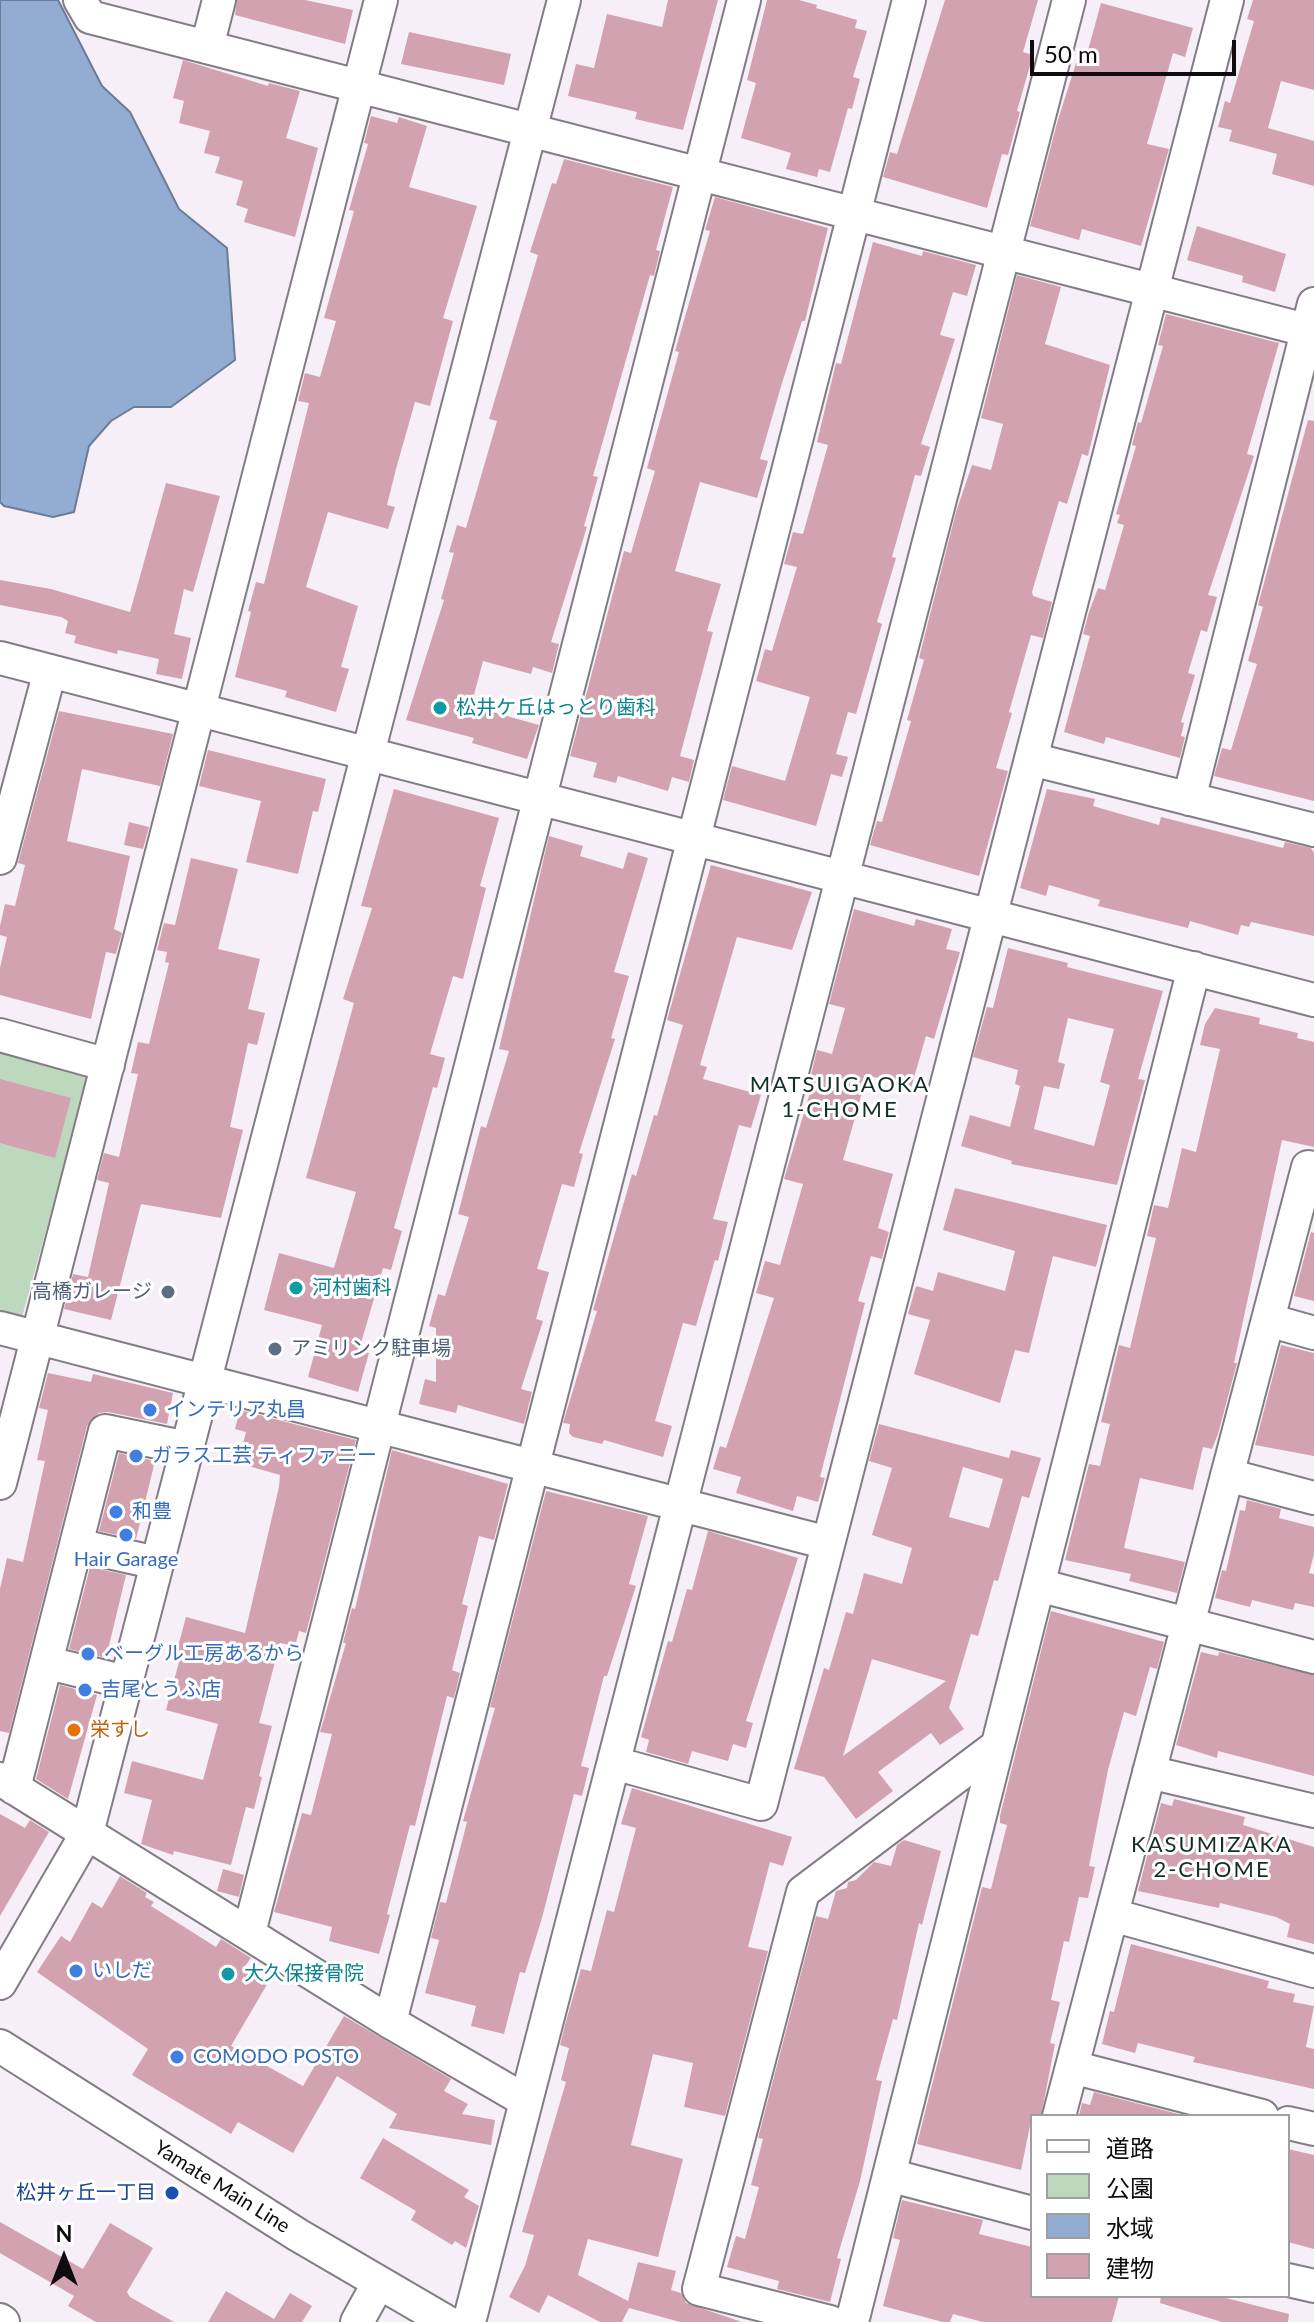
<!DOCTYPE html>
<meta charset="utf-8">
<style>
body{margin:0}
#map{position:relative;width:1314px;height:2322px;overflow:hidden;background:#f6eff8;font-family:Lato,"Noto Sans JP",sans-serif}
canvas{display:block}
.legend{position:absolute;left:1030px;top:2114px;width:260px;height:184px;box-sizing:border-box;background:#fff;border:2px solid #9f9e9f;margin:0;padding:10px 14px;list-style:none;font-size:24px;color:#0f0c0f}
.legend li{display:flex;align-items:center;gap:16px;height:40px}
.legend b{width:40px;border:2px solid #9f9e9f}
.north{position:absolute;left:24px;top:2218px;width:80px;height:80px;-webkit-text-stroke:6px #fff;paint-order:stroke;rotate:0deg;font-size:22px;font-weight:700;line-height:32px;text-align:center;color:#0f0c0f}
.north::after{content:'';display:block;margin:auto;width:28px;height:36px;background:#0f0c0f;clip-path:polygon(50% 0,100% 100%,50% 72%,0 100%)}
.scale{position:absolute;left:1030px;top:40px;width:206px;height:36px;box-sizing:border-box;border:4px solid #0f0c0f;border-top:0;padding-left:10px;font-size:24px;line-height:28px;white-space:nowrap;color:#0f0c0f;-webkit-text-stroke:6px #fff;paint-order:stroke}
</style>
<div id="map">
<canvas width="1314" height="2322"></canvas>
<ul class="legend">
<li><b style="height:10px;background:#fff"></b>道路</li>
<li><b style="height:22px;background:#bed8bd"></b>公園</li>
<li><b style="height:22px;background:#93acd1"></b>水域</li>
<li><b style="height:22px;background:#d3a2b0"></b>建物</li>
</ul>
<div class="north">N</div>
<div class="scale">50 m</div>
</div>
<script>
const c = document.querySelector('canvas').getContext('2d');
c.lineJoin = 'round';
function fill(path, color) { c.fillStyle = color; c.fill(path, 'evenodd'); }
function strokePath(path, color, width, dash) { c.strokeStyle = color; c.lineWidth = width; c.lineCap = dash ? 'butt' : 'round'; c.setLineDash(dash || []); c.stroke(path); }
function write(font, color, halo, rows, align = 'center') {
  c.font = font + ' Lato,"Noto Sans JP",sans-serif'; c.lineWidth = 6; c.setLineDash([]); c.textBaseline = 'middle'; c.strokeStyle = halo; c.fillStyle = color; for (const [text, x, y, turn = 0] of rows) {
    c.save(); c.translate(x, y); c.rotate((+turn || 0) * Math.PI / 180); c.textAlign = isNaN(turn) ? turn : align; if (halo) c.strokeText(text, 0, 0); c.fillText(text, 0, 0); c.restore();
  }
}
fill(new Path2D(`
 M0,1051L89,1075L21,1321L0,1315Z`), '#bed8bd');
const water = new Path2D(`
 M0,0H58L102,86L130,112L179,209L227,248L235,360L171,407H134L111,421L89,446L74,512L53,517L4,506L0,502Z`);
fill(water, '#93acd1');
strokePath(water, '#6b7c97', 2);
fill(new Path2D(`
 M237,0H305L353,10L345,44L235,15Z
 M668,0H718L683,130L635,119L637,112L568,96L576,64L594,68L607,14L662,27Z
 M767,0H799L817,5L816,8L857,20L855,28L867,31L853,77L860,79L852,109L848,108L830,172L819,169L817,177L786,169L791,153L741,138L756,83L747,80Z
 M945,0H1038L1023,52L1033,55L1017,111L1020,112L1008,155L1002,154L987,208L883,177L890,152L897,154Z
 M1253,0H1314V90L1281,81L1268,128L1314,141V186L1272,174L1277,154L1229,141L1232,130L1218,127L1225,101L1230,103L1254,21L1247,19Z
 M1101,3L1193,28L1185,57L1173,53L1147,144L1169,149L1141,246L1082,229L1079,240L1030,226L1057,123L1076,63L1084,65Z
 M409,32L511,54L504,85L401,64Z
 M183,60L268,86L269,83L300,91L286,138L318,148L295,237L244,222L248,209L236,205L243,181L215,173L220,157L204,153L210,131L179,123L184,101L173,98Z
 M371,116L397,123L399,117L427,126L409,187L477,206L443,318L453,321L430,406L415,402L396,469L387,505L395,507L388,529L328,512L306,587L358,606L341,667L349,669L336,712L285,697L287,691L235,677L251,612L248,611L256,582L264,584L309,403L298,401L305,373L320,377L336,321L324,318L354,211L349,210L368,144L364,143Z
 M564,159L673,187L656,250L660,251L654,276L650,275L593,476L598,477L584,526L587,527L551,642L559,644L552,673L533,667L531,674L483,661L471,706L539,725L527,759L472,743L474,738L406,720L444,600L441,599L454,553L449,552L457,525L466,528L497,421L489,419L538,255L530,252L552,183L556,184Z
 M715,197L828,228L805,321H802L782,383L760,459L768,461L757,498L700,482L675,571L721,584L707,631L713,632L680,756L694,760L689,782L672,777L668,791L618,776L616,783L593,777L597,763L570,756L624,551L631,553L655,471L647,468L679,352L675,351L710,231L705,230Z
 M1197,226L1286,254L1275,292L1242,282L1243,276L1187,260Z
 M873,242L922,256L923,251L976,265L967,296L953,292L940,335L955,339L921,444L930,447L921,476L915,475L892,557L896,558L877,622L882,624L856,714L848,712L836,754L848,757L842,777L831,774L816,826L723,800L732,766L785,781L810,697L756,681L765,649L772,651L797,567L784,564L793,532L803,534L828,445L817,442L836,363L841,364Z
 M1017,275L1061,287L1045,344L1110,365L1088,456L1082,454L1067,504L1059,501L1032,592L1033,596L1052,602L1043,638L1031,635L1009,712L1012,713L996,768L1008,771L979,876L870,845L877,821L882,822L911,721L907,720L924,660L919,658L956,512L972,465L991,470L1003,424L981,418Z
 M1166,314L1279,343L1247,454L1254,456L1208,595L1217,597L1207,632L1201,630L1188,673L1195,675L1181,722L1184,723L1181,736L1185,737L1180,758L1106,737L1104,744L1064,732L1090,636L1083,634L1089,612L1098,588L1105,590L1124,525L1117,523L1120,515L1116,514L1136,446L1132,445L1138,422L1141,423L1163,346L1158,345Z
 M1308,420L1314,421V801L1214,776L1222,748L1231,750L1257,664L1248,661L1263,607L1258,605Z
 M166,483L220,496L193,592L184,589L174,634L191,638L182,679L156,674L159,659L118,650L117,654L74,643L76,636L65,633L68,621L61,617L0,605V580L51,589L130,612Z
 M59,711L173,734L160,786L82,769L67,841L130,856L114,929L122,933L116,954L106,952L91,1019L0,995V968L7,937L0,935V926L5,904L15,906L25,865L18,863Z
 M208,750L326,779L318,812L313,811L298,874L246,862L261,801L199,786Z
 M394,789L499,818L480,886L486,888L463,979L453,976L430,1054L445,1058L437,1088L433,1087L394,1228L402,1231L391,1270L383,1268L359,1350L369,1353L358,1392L308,1377L322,1325L264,1310L279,1253L334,1268L356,1192L306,1178L354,1003L343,999L372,908L361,906Z
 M1047,789L1095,799L1093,806L1159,825L1161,817L1283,848L1285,842L1311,848L1314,853V936L1251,922L1249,927L1241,925L1238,935L1190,921L1188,928L1098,906L1100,900L1049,885L1046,896L1020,888Z
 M129,822L149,827L143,849L124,845Z
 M549,836L583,846L580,856L623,869L628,852L648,858L614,972L629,976L611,1038L615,1039L579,1153L583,1154L574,1187L562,1184L537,1269L549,1272L536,1319L543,1321L521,1389L532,1392L524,1424L458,1405L456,1413L419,1404L425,1379L436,1382V1328L429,1326L438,1294L445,1296L469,1217L458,1214L481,1126L486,1128L509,1051L499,1049Z
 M191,858L238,869L218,949L260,959L248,1009L265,1013L257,1045L248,1043L230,1127L243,1130L221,1218L141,1204L111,1320L64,1309L73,1274L88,1277L109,1183L97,1180L104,1153L119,1157L138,1074L131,1073L138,1042L149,1044L169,963L165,962L167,952L157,950L164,923L175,925Z
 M711,865L812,892L792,950L737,937L700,1065L707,1067L703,1079L761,1095L751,1128L739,1125L713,1219L728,1222L718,1261L715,1260L696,1326L683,1323L655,1421L672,1426L663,1457L604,1440L602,1444L573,1437L569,1433L570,1424L563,1423L597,1311L593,1310L632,1174L636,1176L654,1115L657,1116L683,1025L667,1020Z
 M854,909L914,926L916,919L952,929L946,949L960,952L934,1039L926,1036L911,1088L867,1075L843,1160L893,1174L878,1228L889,1232L882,1259L871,1256L858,1301L865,1303L820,1477L825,1478L818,1502L797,1496L793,1511L736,1493L741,1477L713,1469L720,1446L726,1448L774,1298L756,1293L765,1261L780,1265L803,1184L784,1179L815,1076L811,1075L817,1050L832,1054L845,1008L829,1004Z
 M1008,948L1068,963L1067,967L1163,991L1138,1079L1145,1080L1117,1185L1011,1164L1012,1161L961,1146L970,1115L1010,1127L1020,1086L1015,1084L1018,1070L973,1057L987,1007L993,1008ZM1068,1018L1114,1029L1100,1082L1110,1085L1094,1146L1034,1129L1044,1086L1059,1089L1065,1064L1058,1062Z
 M1215,1008L1260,1018L1259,1024L1298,1033L1297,1038L1314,1042V1147L1282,1140L1234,1363H1237L1218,1434L1212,1449L1203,1447L1193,1490L1140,1478L1124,1548L1185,1562L1177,1593L1129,1581L1131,1574L1065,1560L1089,1464L1100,1466L1110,1424L1101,1422L1119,1345L1130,1348L1156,1238L1147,1236L1154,1205L1168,1208L1182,1148L1196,1152L1220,1049L1200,1045L1205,1024Z
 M0,1079L71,1098L55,1158L0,1143Z
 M955,1188L1107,1225L1096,1267L1053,1256L1029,1353L1015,1350L1000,1403L914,1374L930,1320L908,1314L916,1286L933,1291L938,1272L1005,1291L1015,1251L943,1230Z
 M1311,1232L1314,1233V1301L1294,1296Z
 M1281,1345L1314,1353V1456L1255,1445Z
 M48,1373L91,1382L93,1374L173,1393L167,1424L108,1412L99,1413L87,1426L9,1733L0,1731V1589L7,1558L23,1562L45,1461L37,1460L48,1410L39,1408Z
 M240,1410L356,1440L306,1633L299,1631L295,1646L280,1643L259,1723L272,1726L259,1776L262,1777L254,1809L246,1807L231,1865L174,1851L173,1855L141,1844L152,1800L124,1793L132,1761L203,1780L218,1724L166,1710L182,1651L177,1650L186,1617L245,1633L279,1487L280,1475L238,1463L246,1432L235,1429Z
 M879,1424L1009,1458L1011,1450L1041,1458L1029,1498L1022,1496L998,1581L994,1580L978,1636L971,1634L949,1708L964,1729L940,1745L931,1733L878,1772L893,1791L856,1819L824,1777L794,1769L824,1668L829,1670L846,1612L853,1614L864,1573L902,1584L912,1548L872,1535L892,1468L869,1461ZM963,1467L1003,1479L989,1528L949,1517ZM872,1659L946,1681L843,1756Z
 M392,1450L508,1484L494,1540L479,1536L462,1604L468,1606L452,1670L460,1673L454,1698L447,1696L415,1826L410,1825L387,1914L390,1915L379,1954L329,1941L332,1927L274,1912L302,1813L311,1815L332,1734L320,1732L346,1643H343L352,1608L355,1609Z
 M119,1453L155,1461L136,1539L99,1531Z
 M546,1491L648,1516L629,1584L636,1586L607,1676H604L581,1766L589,1768L582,1796L574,1794L542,1918L525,1973L520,1972L504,2034L471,2026L476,2006L425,1993L439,1940L431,1938L440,1902L446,1903L467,1822L463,1821L495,1708L490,1707Z
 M1247,1500L1281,1509L1279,1518L1314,1527V1554L1309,1573L1314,1574V1607L1295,1603L1293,1610L1252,1600L1250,1607L1215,1598L1222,1570L1226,1571L1240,1510L1245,1511Z
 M708,1531L798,1558L746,1721L753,1723L746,1748L733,1744L728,1761L692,1751L688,1764L646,1752L649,1740L641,1737L668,1641L672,1642L687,1589L692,1590Z
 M90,1567L126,1575L106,1658L69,1649Z
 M1051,1611L1164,1642L1157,1669L1150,1667L1136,1716L1124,1712L1108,1770L1089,1866L1095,1867L1088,1898L1079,1897L1069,1942L1064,1941L1051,2000L1060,2002L1050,2043L1055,2044L1041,2116H1032L1021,2170L917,2144L982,1887L991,1889L1007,1825L1000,1823V1816Z
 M1201,1652L1218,1656L1219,1652L1314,1675V1776L1218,1751L1217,1758L1176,1745Z
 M60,1685L97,1695L68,1799L36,1779Z
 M632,1788L792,1837L783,1866L770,1862L748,1947L768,1951L725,2116L684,2107L693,2063L653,2054L631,2145L683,2159L658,2257L588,2239L578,2275L628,2301L638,2262L676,2271L671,2290L681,2293L686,2303L742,2322H680L629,2308L622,2322H600L548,2295L539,2313L509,2297L525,2266L534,2235L522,2232L566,2082L561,2080L569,2048L560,2045L565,2025L581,1969L591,1971L607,1910L614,1912L636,1828L621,1824Z
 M1174,1799L1245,1817L1243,1825L1314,1847V1944L1287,1937L1290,1924L1276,1917L1220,1903L1219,1908L1138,1891L1161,1803L1172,1806Z
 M0,1814L25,1828L30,1820L49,1832L0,1916Z
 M904,1840L941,1851L922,1925L919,1923L897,2020L893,2019L876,2080L882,2081L860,2181L837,2258L841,2259L830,2302L777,2289L779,2281L727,2267L736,2236L745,2239L759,2187L751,2185L763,2139L758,2138L816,1916L828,1919L836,1891L847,1888L848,1882L856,1880L874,1862L891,1866L897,1845Z
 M223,1869L244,1875L239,1897L217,1891Z
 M120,1876L147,1893L145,1897L154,1902L151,1906L216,1947L221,1939L251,1958L245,1966L269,1981L231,2046L303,2086L344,2016L451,2079L444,2091L468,2104L462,2114L495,2120L491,2145L389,2128L397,2114L337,2076L293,2153L238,2122L231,2134L132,2075L148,2049L37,1972L61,1936L70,1942L92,1902L102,1908Z
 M1131,1944L1269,1981L1267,1988L1295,1994L1293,2002L1314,2006L1306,2047L1314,2049V2089L1193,2062L1195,2057L1138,2043L1135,2053L1102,2044L1110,2011L1114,2012Z
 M1094,2092L1105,2095L1186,2116H1079L1082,2103L1090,2105Z
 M383,2138L469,2190L464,2197L479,2206L466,2248L455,2241L452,2245L411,2220L416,2211L360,2178Z
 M1288,2149L1314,2155V2249L1288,2242Z
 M902,2200L983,2220L979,2234L1032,2247V2296H1119L1112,2322H983L953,2314L950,2322H943L883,2306L900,2240L893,2238Z
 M0,2222L83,2269L110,2223L153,2248L127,2292L130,2297L174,2322H96L68,2306L74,2296L0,2253Z
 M226,2291L274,2319L290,2293L312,2306L302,2322H208Z
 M1161,2296H1218L1289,2314L1288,2322H1222L1160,2303Z`), '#d3a2b0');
const minor = new Path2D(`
 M80,0L90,17L1314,332
 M207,47L219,0
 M0,658L1314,1000
 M1031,759L1314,830
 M1189,799L1314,304
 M0,858L50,671
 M0,1035L108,1065
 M1268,1320L1314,1333
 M0,1328L828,1543
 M1227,1475L1314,1498
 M0,1483L381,0
 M77,1545L157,1563
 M1038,1585L1314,1657
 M48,1663L126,1682
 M614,1763L761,1804L1227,0
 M1149,1772L1314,1811
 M0,1779L390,2022L526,2101
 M14,1788L105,1431L187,1448
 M1112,1915L1314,1971
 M249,1933L744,0
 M0,1983L87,1833L564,0
 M390,2022L909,0
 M0,2046L298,2235L447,2322
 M1072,2067L1262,2116
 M1059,2116L1308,1167L1314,1168
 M1288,2123L1314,2129
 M889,2175L1032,2213
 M1288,2280L1314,2286
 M0,2320L3,2322
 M357,2322L378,2284
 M469,2322L1069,0
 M830,2322L699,2289L803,1892L997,1746
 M852,2322L1194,968`);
strokePath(minor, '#827c84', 36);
strokePath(minor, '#fff', 32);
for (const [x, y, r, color] of [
 [440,708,8,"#0f9aa8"],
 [296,1288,8,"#0f9aa8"],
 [168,1292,8,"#5c6f8a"],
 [275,1349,8,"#5c6f8a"],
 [150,1410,8,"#3f7fe0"],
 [136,1456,8,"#3f7fe0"],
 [116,1512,8,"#3f7fe0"],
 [126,1535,8,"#3f7fe0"],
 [88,1654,8,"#3f7fe0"],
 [85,1690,8,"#3f7fe0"],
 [74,1730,8,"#e8710a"],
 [76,1971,8,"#3f7fe0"],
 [228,1974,8,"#0f9aa8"],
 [177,2057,8,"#3f7fe0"],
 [172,2193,8,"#1a4fb4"]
]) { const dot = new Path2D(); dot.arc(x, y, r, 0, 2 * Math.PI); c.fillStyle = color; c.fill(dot); strokePath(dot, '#fff', 3); }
write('20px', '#0d838f', '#fff', [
 ["松井ケ丘はっとり歯科",456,708],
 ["河村歯科",312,1288],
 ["大久保接骨院",244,1974]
], 'left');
write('20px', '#4e5e75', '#fff', [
 ["高橋ガレージ",152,1292],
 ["アミリンク駐車場",291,1349,"left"]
], 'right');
write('20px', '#366cbe', '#fff', [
 ["インテリア丸昌",166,1410],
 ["ガラス工芸 ティファニー",152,1456],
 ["和豊",132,1512],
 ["Hair Garage",126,1560,"center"],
 ["ベーグル工房あるから",104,1654],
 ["吉尾とうふ店",101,1690],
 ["いしだ",92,1971],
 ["COMODO POSTO",193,2057]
], 'left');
write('20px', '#c56008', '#fff', [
 ["栄すし",90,1730]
], 'left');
write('20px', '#0f0c0f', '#fff', [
 ["Yamate Main Line",222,2187,32]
]);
write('20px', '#164399', '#fff', [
 ["松井ヶ丘一丁目",156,2193]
], 'right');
c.letterSpacing = '2px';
write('22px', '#123027', '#fff', [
 ["MATSUIGAOKA",840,1085],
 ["1-CHOME",840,1110],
 ["KASUMIZAKA",1212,1845],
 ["2-CHOME",1212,1870]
]);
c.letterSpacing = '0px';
</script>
